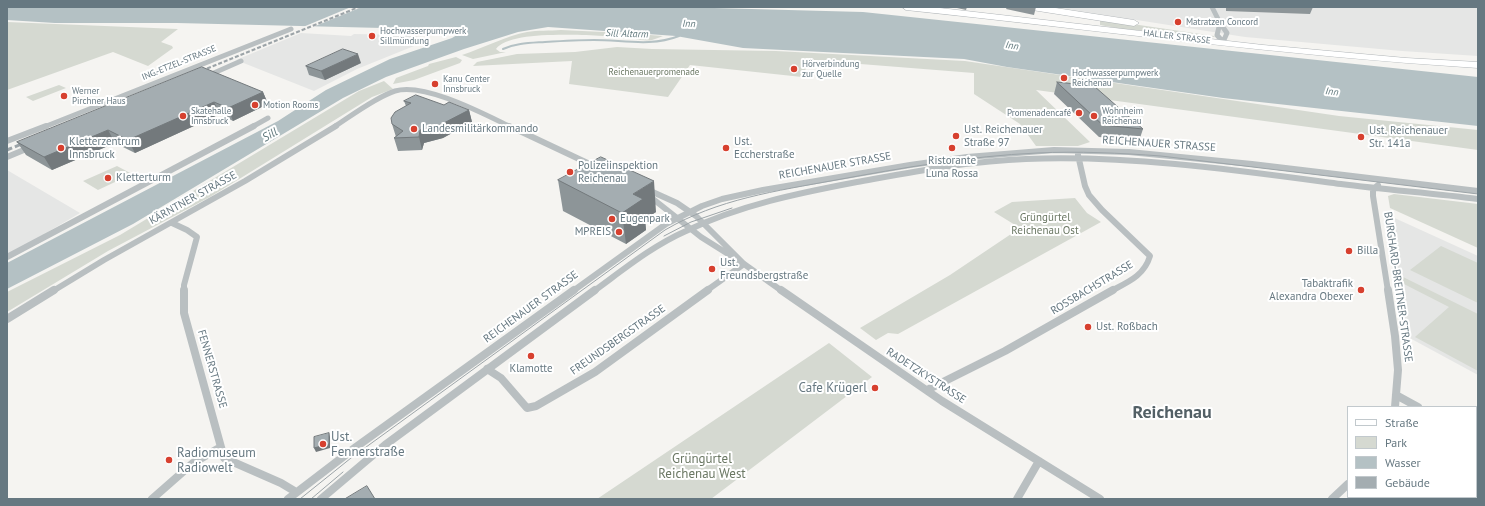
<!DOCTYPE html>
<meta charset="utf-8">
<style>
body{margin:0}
#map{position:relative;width:1485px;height:506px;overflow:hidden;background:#f5f4f1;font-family:"PT Sans",sans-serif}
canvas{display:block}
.frame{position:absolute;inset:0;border:8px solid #667881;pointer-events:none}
.legend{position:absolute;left:1347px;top:406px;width:130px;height:92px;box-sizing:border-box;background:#fff;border:1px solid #c2c9cd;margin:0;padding:5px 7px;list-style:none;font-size:12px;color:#667881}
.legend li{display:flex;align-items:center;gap:8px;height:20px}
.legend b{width:20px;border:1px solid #c2c9cd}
</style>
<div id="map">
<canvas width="1485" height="506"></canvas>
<div class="frame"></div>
<ul class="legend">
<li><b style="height:5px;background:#fff"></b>Straße</li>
<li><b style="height:11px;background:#d5d9d1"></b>Park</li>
<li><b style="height:11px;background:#b4c1c4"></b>Wasser</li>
<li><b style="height:11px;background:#a4adb1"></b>Gebäude</li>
</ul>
</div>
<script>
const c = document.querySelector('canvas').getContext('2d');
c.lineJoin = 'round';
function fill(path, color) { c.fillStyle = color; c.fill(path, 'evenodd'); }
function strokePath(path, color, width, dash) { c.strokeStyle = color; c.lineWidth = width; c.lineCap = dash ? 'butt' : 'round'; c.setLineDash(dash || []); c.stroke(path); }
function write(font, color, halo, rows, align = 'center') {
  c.font = font + ' "PT Sans",sans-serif'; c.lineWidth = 4; c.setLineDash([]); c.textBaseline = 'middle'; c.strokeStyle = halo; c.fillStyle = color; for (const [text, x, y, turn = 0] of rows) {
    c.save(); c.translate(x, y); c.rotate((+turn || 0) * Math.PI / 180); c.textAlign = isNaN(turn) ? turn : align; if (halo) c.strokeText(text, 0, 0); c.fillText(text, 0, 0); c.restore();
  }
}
fill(new Path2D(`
 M1054,7H1478V56L1402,51L1245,37Z
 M301,33L351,36L354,34L413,35L424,39L419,44L357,69L314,91L236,60Z
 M7,170L80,213L7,256Z
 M1388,215L1478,256V375L1406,336Z`), '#e5e6e5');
fill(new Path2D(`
 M1105,20L1214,36L1215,37L1122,29L1100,25V21Z
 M7,22L178,29L161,42L172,46L173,48L148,66L113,52L7,90Z
 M561,30L625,33L663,36C660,37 656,39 652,40C643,42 633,38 624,37C599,36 510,28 496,49L500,52H506L473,59L462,55C483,48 506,36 527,32C537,30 550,31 561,30Z
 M617,47L652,49L776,51L965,61L1339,116L1478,130V150L1036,90L1090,142L1078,146H1036L1020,124L974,94V73L810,60L802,77L690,65L668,97L569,84L572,61L473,66L477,62L517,54L575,52Z
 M456,57L462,60L460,63L414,80L393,84L396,78L428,66L429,64Z
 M384,81L393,89L372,97L210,197L108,251L7,312V292L120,235L359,91Z
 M59,85L66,88L33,101L26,97Z
 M117,166L132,174L98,190L83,181Z
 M1394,194L1478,204V248L1390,208L1388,196Z
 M1075,198L1087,213L1101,222L898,334L888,333L876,340L860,328L950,275L1020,228L994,212L1012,202Z
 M1441,246L1478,263V303L1410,270Z
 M1403,277L1478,314V371L1415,337L1449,307L1400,282V279Z
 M829,343L872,377L711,499H597Z`), '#d5d9d1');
fill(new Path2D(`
 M7,7H677L863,12L1478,77V126L1223,98L1007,67L964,59L743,48L676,36L548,27L518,32L464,49L386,77L343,98L133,224L7,289V263L278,121L326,90L390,59L452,38L465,30L177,23H55L7,20Z`), '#b4c1c4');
fill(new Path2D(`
 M351,7H362L313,27H303Z`), '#f5f4f1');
strokePath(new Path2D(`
 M503,49C516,43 530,43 545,42C561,41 578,40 594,40C623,40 651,47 679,36`), '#b4c1c4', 2);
const major = new Path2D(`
 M902,7H931L1263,45L1406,58L1478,62V68C1286,56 1097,30 906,10Z
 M1028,7H1049L1134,20L1139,23L1134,26L1032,10Z`);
strokePath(major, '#b0b5b8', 1);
strokePath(new Path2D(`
 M1212,7L1220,23
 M1220,23L1227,33L1223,42L1217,35Z
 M207,76L241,61
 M44,127L291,29
 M252,127L268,118
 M334,127C351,116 376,97 395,91C424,82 484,114 511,127`), '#b9bfc1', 5);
strokePath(new Path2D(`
 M509,126L596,167
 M7,141L46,126
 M1078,155L1085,186L1089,195L1102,210L1150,256C1144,276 1128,282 1111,291
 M7,157L31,147
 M1378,185L1373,189V196L1388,291
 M646,189L677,203L696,216L744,264
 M648,195L701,237L744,264L782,291
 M172,223L187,230L197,237L184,285V291
 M7,257L254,126
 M53,291L104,260L245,181L336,126
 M573,291L666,224L702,206L722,199L763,190L910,165L967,157L1054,150L1129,152L1252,164L1478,191
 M594,291C623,270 652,246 686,231C740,205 799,193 857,182C913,172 969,161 1026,159C1132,155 1236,170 1341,184C1387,190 1432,193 1478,199
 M706,291L744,264`), '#b9bfc1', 6);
strokePath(new Path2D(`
 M184,290V313L224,458L281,483L296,492
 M781,290L942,401L1100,499
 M1388,290L1395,336L1398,370L1395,407
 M7,319L54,290
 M487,369L501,378L527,408L536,406L595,372L708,290
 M927,390L1005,351L1113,290
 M1396,395L1418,407
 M1476,441L1478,442
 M152,499L193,463L221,447
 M288,499L356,447L574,290
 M321,499L385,445L595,290
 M1017,499L1039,461
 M1332,499L1348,484`), '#b9bfc1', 8);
fill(major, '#fff');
strokePath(new Path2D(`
 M664,236L691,222L732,208
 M300,499L351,458L665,230C718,199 776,191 836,180C902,168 969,156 1037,153C1078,151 1120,153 1161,156L1478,194
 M311,499L343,472`), '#9ca4a8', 1);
strokePath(new Path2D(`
 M196,73L359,7`), '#9ca4a8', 2, [4, 2]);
strokePath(new Path2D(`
 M7,150L29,141`), '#9ca4a8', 3, [5.5, 3]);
fill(new Path2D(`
 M957,7H967L966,10L957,8Z
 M1007,7H1036L1034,15L1006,9Z
 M1226,7H1313L1310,14L1226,11Z
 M361,63L325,80L309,75L306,66Z
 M1057,82L1143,129L1139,141L1099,137L1054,94Z
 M263,92L268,104L233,121L220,114L135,153L115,143L52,170L26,155L17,142Z
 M404,101L444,105L469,110L472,122L443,138L424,143L422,150L398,151L394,138L396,137L392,124L406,106Z
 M558,180L656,212L645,219L646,230L626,244L563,211Z`), '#8d9598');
fill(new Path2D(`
 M358,54L361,63L325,80L321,71Z
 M263,92L268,104L233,121L228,108Z
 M214,102L220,114L135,153L128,140Z
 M469,110L472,122L443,138L424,143L422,150L419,137L420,130Z
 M108,130L115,143L52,170L44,157Z
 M654,181L656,212L645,219L646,230L626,244L622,213L633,194Z
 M329,433L330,437V448L316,452L314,448Z`), '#73797c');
const building = new Path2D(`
 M343,49L358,54L321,71L306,66Z
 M202,67L263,92L228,108L214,102L128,140L108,130L44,157L17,142Z
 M1057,82L1094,86L1143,129L1103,125Z
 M416,95L444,105L449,102L469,110L440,125L420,130L419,137L394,138L403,131L392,124L391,118L395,112L411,103L404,101Z
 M601,157L654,181L633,194L643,199L622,213L558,180Z
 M329,433V444L314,448V437Z
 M367,486L375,499H345Z`);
fill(building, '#a4adb1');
strokePath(building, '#73797c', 1);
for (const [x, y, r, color] of [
 [1178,22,4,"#d7402f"],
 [372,36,4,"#d7402f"],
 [794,69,4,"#d7402f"],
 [1064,78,4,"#d7402f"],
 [435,84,4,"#d7402f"],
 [64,96,4,"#d7402f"],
 [255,105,4,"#d7402f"],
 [1079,113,4,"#d7402f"],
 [183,116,4,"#d7402f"],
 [1094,116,4,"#d7402f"],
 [414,129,4,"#d7402f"],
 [956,136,4,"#d7402f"],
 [1361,137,4,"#d7402f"],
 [61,148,4,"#d7402f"],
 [726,148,4,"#d7402f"],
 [952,148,4,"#d7402f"],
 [570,172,4,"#d7402f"],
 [108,178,4,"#d7402f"],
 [612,219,4,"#d7402f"],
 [619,232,4,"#d7402f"],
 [1349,251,4,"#d7402f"],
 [712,269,4,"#d7402f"],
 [1361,290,4,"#d7402f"],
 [1088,327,4,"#d7402f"],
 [531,356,4,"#d7402f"],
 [875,388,4,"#d7402f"],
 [323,444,4,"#d7402f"],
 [169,460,4,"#d7402f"]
]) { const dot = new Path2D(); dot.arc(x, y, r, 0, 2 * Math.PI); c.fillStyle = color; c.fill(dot); strokePath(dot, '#fff', 1.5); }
write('9px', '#667881', '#fff', [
 ["Matratzen Concord",1186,22],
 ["Hochwasserpumpwerk",380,31],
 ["Sillmündung",380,41],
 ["Hörverbindung",802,64],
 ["zur Quelle",802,74],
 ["Hochwasserpumpwerk",1072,73],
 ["Reichenau",1072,83],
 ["Kanu Center",443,79],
 ["Innsbruck",443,89],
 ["Werner",72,91],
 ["Pirchner Haus",72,101],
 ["Motion Rooms",263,105],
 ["Skatehalle",191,111],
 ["Innsbruck",191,121],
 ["Wohnheim",1102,111],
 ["Reichenau",1102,121],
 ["Promenadencafé",1071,113,"right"]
], 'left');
write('9px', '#667881', '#fff', [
 ["HALLER STRASSE",1177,37,7],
 ["ING.-ETZEL-STRASSE",179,63,-22]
]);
write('9px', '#6b7864', '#fff', [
 ["Reichenauerpromenade",654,72]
]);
write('italic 10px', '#627a7e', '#fff', [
 ["Inn",689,24,2],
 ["Sill Altarm",627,34,2],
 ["Inn",1012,46,9],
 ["Inn",1332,92,7]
]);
write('11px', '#667881', '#fff', [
 ["Landesmilitärkommando",422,129],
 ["Ust. Reichenauer",964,130],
 ["Straße 97",964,143],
 ["Ust. Reichenauer",1369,131],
 ["Str. 141a",1369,144],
 ["Kletterzentrum",69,142],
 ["Innsbruck",69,155],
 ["Ust.",734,142],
 ["Eccherstraße",734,155],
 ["Ristorante",952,161,"center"],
 ["Luna Rossa",952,174,"center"],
 ["Polizeiinspektion",578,166],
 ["Reichenau",578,179],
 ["Kletterturm",116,178],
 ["Eugenpark",620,219],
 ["MPREIS",611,232,"right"],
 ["Billa",1357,251],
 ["Ust.",720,263],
 ["Freundsbergstraße",720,276],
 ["Tabaktrafik",1353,284,"right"],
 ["Alexandra Obexer",1353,297,"right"],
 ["Ust. Roßbach",1096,327],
 ["Klamotte",531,369,"center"]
], 'left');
write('11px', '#667881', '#fff', [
 ["REICHENAUER STRASSE",1159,144,4],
 ["REICHENAUER STRASSE",835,166,-10],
 ["KÄRNTNER STRASSE",193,198,-29],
 ["BURGHARD-BREITNER-STRASSE",1398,287,82],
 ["ROSSBACHSTRASSE",1092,288,-31],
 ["REICHENAUER STRASSE",531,307,-36],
 ["FREUNDSBERGSTRASSE",618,340,-35],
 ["FENNERSTRASSE",212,369,74],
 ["RADETZKYSTRASSE",926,376,33]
]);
write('11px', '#6b7864', '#fff', [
 ["Grüngürtel",1045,218],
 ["Reichenau Ost",1045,231]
]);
write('italic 12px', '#627a7e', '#fff', [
 ["Sill",270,135,-30]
]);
write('13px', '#667881', '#fff', [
 ["Cafe Krügerl",867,388,"right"],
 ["Ust.",331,437],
 ["Fennerstraße",331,452],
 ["Radiomuseum",177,453],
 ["Radiowelt",177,468]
], 'left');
write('13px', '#6b7864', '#fff', [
 ["Grüngürtel",702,459],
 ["Reichenau West",702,474]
]);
write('bold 18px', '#536066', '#fff', [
 ["Reichenau",1172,413]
]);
</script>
